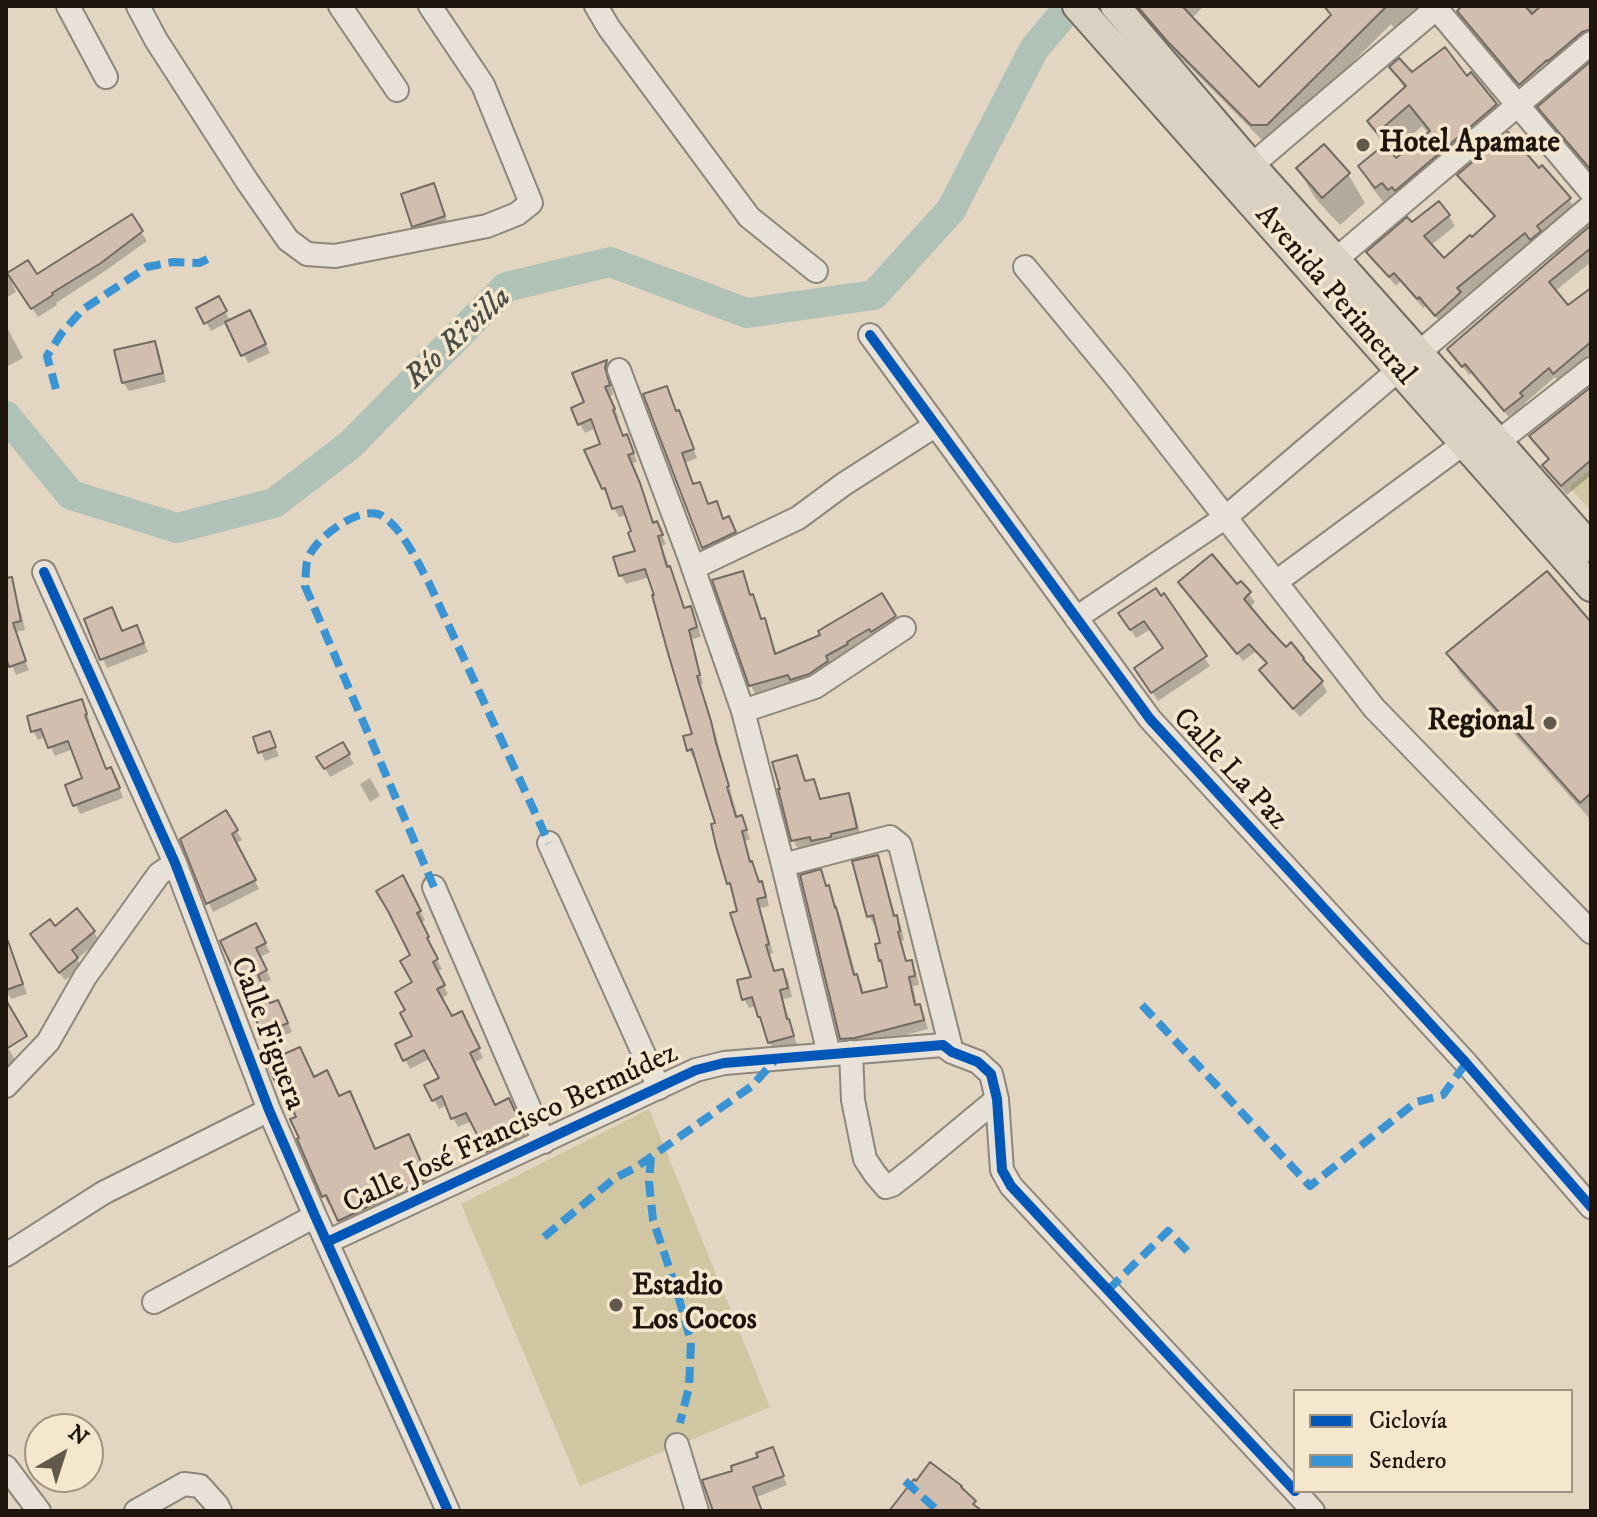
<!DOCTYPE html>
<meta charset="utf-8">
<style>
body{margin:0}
#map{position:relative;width:1597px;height:1517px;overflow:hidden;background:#e2d5c2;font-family:"IM FELL DW Pica",serif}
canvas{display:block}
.frame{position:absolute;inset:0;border:8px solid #1e150d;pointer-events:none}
.legend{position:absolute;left:1293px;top:1389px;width:280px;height:104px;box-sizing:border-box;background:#f5e6ce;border:2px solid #9f9281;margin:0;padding:10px 14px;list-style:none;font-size:24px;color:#1e150d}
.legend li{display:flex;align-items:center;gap:16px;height:40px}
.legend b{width:40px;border:2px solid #9f9281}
.north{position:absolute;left:24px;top:1413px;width:80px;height:80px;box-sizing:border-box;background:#f5e6ce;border:2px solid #9f9281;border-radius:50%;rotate:39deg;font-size:22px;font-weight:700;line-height:32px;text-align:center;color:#1e150d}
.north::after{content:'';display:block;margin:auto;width:28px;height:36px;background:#63584c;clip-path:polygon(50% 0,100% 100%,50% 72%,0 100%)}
</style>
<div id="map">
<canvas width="1597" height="1517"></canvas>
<div class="frame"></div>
<ul class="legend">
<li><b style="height:10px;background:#0057b8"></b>Ciclovía</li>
<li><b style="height:10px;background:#3a93d2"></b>Sendero</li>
</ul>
<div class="north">N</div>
</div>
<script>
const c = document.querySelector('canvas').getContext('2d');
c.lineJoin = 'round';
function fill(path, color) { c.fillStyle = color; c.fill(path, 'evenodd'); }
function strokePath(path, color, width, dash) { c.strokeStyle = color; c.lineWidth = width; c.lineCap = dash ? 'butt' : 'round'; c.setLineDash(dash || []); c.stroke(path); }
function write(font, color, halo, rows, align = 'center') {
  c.font = font + ' "IM FELL DW Pica",serif'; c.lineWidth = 7; c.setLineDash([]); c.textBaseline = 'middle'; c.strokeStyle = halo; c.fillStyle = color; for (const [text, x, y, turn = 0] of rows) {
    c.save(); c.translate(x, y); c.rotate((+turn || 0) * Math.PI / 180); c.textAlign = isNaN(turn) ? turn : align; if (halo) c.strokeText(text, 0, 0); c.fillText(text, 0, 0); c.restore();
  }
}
fill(new Path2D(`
 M1591,469V511L1569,487Z
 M649,1109L770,1407L580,1486L461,1204Z`), '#d0c7a2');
fill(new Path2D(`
 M1139,6H1204L1191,19L1259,90L1332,17L1323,6H1422L1395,29L1391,24L1276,139H1261L1179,56L1147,19Z
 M1465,6H1591V39L1526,93L1464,20L1459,11Z
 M1391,67L1411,74L1466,79L1471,75L1495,105L1508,127L1389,209L1373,189L1360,167L1384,147L1369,122L1405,90ZM1422,126L1429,134L1396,161L1391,154Z
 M1298,169L1348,174L1365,203L1340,225L1315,198Z
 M1539,170L1569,199L1575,209L1537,248L1532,242L1462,298L1466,304L1442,324L1426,306L1423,308L1401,281L1396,286L1375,262L1369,252L1412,225L1449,216L1455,226L1430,246L1444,261L1472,240L1496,218L1465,185L1460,175Z
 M438,195L448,225L419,235L414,226Z
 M131,217L147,241L105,271L56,303L57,305L38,317L14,281L12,283L16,292L6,298V274L7,275L28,262L37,277Z
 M1591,228V262L1554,292L1568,308L1591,291V355L1560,383L1555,377L1525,403L1527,407L1511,420L1472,373L1469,375L1449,349Z
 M218,299L231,322H255L270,353L248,363L228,322L211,331L199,309Z
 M8,329L23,358L6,367V330Z
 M154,343L159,352L166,382L129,391L123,382Z
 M607,362L611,370L609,379L613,395L609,396L619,418L616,419L623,438L631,446L637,462L631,464L644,494L654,525L661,533L666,544L662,546L685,610L690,608L695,617L701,637L692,639L703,684L700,685L715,732L738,818L741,817L750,839L745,841L751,864L760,884L766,893L769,906L760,908L773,953L770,954L775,973L782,971L788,980L792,997L783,999L797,1045L775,1051L769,1042L757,1006L749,1008L744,999L753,978L740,913L718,846L717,824L697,758L694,759L689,750L695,735L650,577L626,584L621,575L638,552L634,533L627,515L619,517L603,488L602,446L596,428L585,433L580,424L586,404L575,374Z
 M666,388L677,413L683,422L697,458L685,463L694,486L699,484L709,506L716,503L724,521L733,528L740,541L709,556L704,547L646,396Z
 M1591,390V475L1567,495L1550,475L1545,465L1550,461L1531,436Z
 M742,573L747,582L751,597L758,605L762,620H764L769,629L777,655L823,636L881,595L900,626L832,671L756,695L751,686L715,581Z
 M1241,584L1255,602L1249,608L1286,649L1307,667L1322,683L1327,692L1300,717L1267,680L1261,671L1268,665L1255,652L1243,661L1186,591L1237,587Z
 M1155,591L1210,666L1158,701L1142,677L1165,649L1151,629L1136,638L1126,623Z
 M16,602L21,612L25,630L6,634V604Z
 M87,620L122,633L137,627L148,652L107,668Z
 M1591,625V820L1460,673L1449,654Z
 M19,646L29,670L16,675L6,650Z
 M81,701L86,710L90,723L88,724L106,771L116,778L123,798L80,814L67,786L84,779L73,749L55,756L46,737L38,740L33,731Z
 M269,733L279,756L265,761L255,738Z
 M342,744L354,764L330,777L319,758Z
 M796,757L801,766L806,783L813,781L821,801L848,795L853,804L861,837L798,849L793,840Z
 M370,778L380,796L370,802L360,784Z
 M225,813L242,840L236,843L259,889L213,912L182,840Z
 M877,857L882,866L895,917L901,926L904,940L901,941L907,963L911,962L916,971L919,985L913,986L917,1006H919L924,1015L928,1029L861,1047L847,1048L842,1039L820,872L833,897L841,919L856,976L862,985L864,995L890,989L878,924L874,925L869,916Z
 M402,878L425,920L421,923L432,946L430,947L442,969L436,972L448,994L441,999L452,1018L474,1039L483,1058L474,1063L495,1107L513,1110L528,1142L493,1160L472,1121L458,1127L447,1105L439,1109L427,1086L441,1079L431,1058L410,1069L398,1045L415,1037L408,1011L415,983L413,956Z
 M255,925L270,952L260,957L271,980L261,984L270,1005L283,1011L292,1032L268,1042L249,1006Z
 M54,928L94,932L99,941L77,959L82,968L65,980L38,943Z
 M10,952L16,961L27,994L11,999L6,990V953Z
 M6,1045L16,1061L6,1067Z
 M269,1063L314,1079L339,1098L375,1151L413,1145L432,1188L345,1229L332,1203L329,1205L324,1196L299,1118L287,1093L284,1094L279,1085Z
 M772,1450L787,1485L757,1497L762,1511H716L735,1472Z`), '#0003');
strokePath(new Path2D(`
 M6,416L71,495L177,528L274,503L350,445L506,287L610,262L747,313L874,295L951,210L1034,49L1070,6`), '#b0c1b7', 30);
const building = new Path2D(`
 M1137,6H1182L1259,87L1331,15L1324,6H1387L1267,125H1251L1168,42Z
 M1462,6H1525L1532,14L1541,6H1591V29L1582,32L1548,61L1547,60L1519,85L1457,11Z
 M1445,47L1467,76L1471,72L1497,104L1395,191L1392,187L1388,190L1382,183L1375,188L1358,166L1385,144L1396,158L1430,131L1409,105L1377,133L1367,121L1406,86L1389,67L1399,58L1412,72Z
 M1591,61V170L1537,107Z
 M1508,132L1539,168L1542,165L1571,198L1537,226L1541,231L1530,240L1525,233L1457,288L1461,292L1435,316L1419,297L1417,299L1394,273L1389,277L1366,252L1407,217L1412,222L1439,201L1450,215L1424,236L1444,258L1470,235L1472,237L1495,216L1457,175Z
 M1324,144L1350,173L1322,198L1296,168Z
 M434,183L445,216L412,227L401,194Z
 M132,214L143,231L101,263L52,293L53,295L31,309L7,273L28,260L37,274Z
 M1591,225V248L1549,282L1568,305L1591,288V342L1553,374L1549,368L1520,393L1523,396L1504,411L1465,364L1462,367L1447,349Z
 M219,296L227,311L204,324L196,308Z
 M250,310L266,344L241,356L225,322Z
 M155,341L163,373L122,383L114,350Z
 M607,360L605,368L610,385L605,387L615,409L613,410L623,436L627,434L634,453L628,455L640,483L653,523L657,521L663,535L658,536L667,567L670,566L684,608L691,606L697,627L689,630L700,675L697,676L711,721L716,743L729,786L727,787L736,817L742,815L747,830L742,831L750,862L752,861L759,882L762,881L766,897L757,899L769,944L766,945L774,971L783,969L788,988L780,990L787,1019H789L794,1036L768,1043L760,1017H758L752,997L742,1000L737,980L751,977L730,913L737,911L730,883L727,884L716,846L711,824L715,823L708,801L692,749L687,751L683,736L692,734L668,653L652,595H654L645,569L619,576L613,557L635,551L628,533L631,531L622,506L612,509L605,488L602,489L584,450L600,444L591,419L578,425L571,408L584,402L572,373Z
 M667,386L676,411L679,410L694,449L682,453L693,484L700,482L708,504L717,501L723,519L729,516L736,532L702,548L643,394Z
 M1591,387V460L1561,486L1542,465L1549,459L1529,436Z
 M1212,554L1237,584L1241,581L1251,592L1244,599L1270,630L1286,647L1291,642L1304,658L1303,659L1323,681L1293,709L1259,670L1267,663L1249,644L1237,654L1178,582Z
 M743,571L750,595L753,594L761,619L765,618L775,654L820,635L818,631L882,593L896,616L871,632L869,629L847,642L848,644L826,656L828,661L809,674L790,680L788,675L749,686L712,580Z
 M1547,571L1591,622V793L1580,803L1446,653Z
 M12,577L21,621L13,623L26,661L9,667L6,658V578Z
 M1156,588L1161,596L1164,593L1207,656L1151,693L1134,668L1163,648L1144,621L1130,630L1118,613Z
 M112,607L122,631L137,625L144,643L100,660L84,619Z
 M82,699L87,714L85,715L106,769L111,767L120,788L73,806L65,785L82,778L68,741L48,748L41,729L31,732L27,716Z
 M270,731L276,747L258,753L253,737Z
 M343,742L350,754L324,769L316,757Z
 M797,755L805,781L814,779L820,799L849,793L857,828L831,834V837L811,841L810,837L791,841L778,789H780L772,762Z
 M226,810L238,830L232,834L256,880L206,904L180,839Z
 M878,855L894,916L897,915L900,931L898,932L906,961L912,960L915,976L909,977L915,1005L920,1004L924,1020L855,1038L840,1039L800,875L821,869L826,886L829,885L835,908L836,907L854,975L857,974L862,993L887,987L881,960L879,961L875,944L880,943L873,915L867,917L852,861Z
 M403,875L421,911L417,913L429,937L427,938L438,959L433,962L445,985L437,989L452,1016L462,1011L470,1028L480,1048L470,1053L495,1105L509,1098L525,1133L486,1152L466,1113L451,1119L442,1096L432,1101L424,1085L439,1078L424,1050L403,1061L395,1044L412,1036L400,1013L405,1010L395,992L412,982L400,961L410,955L388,911L376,891Z
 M77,908L95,931L72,950L78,958L59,973L30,934L50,919L55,926Z
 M256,923L266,943L256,948L267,970L258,975L270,1003L278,1000L288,1023L262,1034L250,1006L247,1007L239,987L241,986L220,941Z
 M6,941H8L23,984L6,990Z
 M6,1000L27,1036L6,1049Z
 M300,1047L314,1077L327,1070L339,1096L350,1091L375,1149L409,1134L428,1178L338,1221L326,1195L322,1197L297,1139L299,1138L290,1119L296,1117L281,1084L277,1086L266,1062Z
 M773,1447L784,1476L753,1487L762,1511H713L702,1480L732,1471L731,1466L758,1457L756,1453Z
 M930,1462L962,1486L961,1487L976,1501L973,1504L982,1511H889L914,1479L916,1481Z`);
fill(building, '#d1beaf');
strokePath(building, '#736b62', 2);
const minor = new Path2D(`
 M68,6L106,77
 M138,6L156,40L247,181L288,240L307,254L335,256L487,226L517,214L531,203L483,85L430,6
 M340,6L397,90
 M596,6L609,28L749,217L816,271
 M1436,8L1591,192
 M1239,176L1439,6
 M1334,261L1591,43
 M1025,267L1120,382L1374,708L1591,932
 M870,335L1150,719L1466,1063L1591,1207
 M619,370L689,556L743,711L783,865L829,1054
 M1498,442L1591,369
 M693,568L798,518L844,484L936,425
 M44,572L175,863L269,1110L315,1216L448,1511
 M1276,582L1463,444
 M1076,618L1226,517L1591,206
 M743,711L815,687L904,628
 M549,843L659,1088
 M783,865L890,837L900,845L952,1052
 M434,887L544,1142
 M851,1052L853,1100L865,1159L875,1174L886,1187L892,1185L915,1167L997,1099
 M6,1086L48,1042L85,977L159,874L175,863
 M327,1242L696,1070L724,1063L943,1045L952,1052L978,1062L991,1074L997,1099L1002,1170L1011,1186L1295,1491
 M6,1255L103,1193L269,1110
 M154,1302L315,1216
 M677,1445L697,1511
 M6,1467L39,1511
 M1295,1491L1313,1511
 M136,1511L184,1484L200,1486L217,1505L220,1511`);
const major = new Path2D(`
 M1077,6L1591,587
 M1115,6L1251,165L1498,442L1591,548`);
strokePath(minor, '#8e867a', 26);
strokePath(major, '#736b62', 32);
strokePath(minor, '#e7e1d7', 22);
strokePath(major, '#dbd1c2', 28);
strokePath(new Path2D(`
 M56,389L47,356L61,334L82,310L147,267L173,262L199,263L212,257
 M434,887L305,586C306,577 305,564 309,556C318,536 363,502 384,517C403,530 418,563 429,583L549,843
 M1142,1005L1310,1186L1416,1102L1443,1095L1466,1063
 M651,1157L649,1182L653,1220L676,1288L691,1342L689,1387L680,1423
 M544,1237L615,1178L635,1168L752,1086L776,1059
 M1108,1290L1168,1231L1192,1256
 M905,1481L938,1511`), '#3a93d2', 8, [16, 8]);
strokePath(new Path2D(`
 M870,335L1150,719L1466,1063L1591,1207
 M44,572L175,863L269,1110L315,1216L448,1511
 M327,1242L696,1070L724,1063L943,1045L952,1052L978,1062L991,1074L997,1099L1002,1170L1011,1186L1295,1491`), '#0057b8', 10);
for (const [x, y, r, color] of [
 [1363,145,8,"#63584c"],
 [1550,723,8,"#63584c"],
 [616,1305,8,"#63584c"]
]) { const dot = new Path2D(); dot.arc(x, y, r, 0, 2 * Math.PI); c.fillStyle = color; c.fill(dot); strokePath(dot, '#f5e6ce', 3); }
write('bold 30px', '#1e150d', '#f5e6ce', [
 ["Hotel Apamate",1379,145],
 ["Regional",1534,723,"right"],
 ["Estadio",632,1288],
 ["Los Cocos",632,1322]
], 'left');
write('30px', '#1e150d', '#f5e6ce', [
 ["Avenida Perimetral",1334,296,49],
 ["Calle La Paz",1229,770,47],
 ["Calle Figuera",266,1034,69],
 ["Calle José Francisco Bermúdez",511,1130,-25]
]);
write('italic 32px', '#4a4e47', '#f5e6ce', [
 ["Río Rivilla",459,339,-43]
]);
</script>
